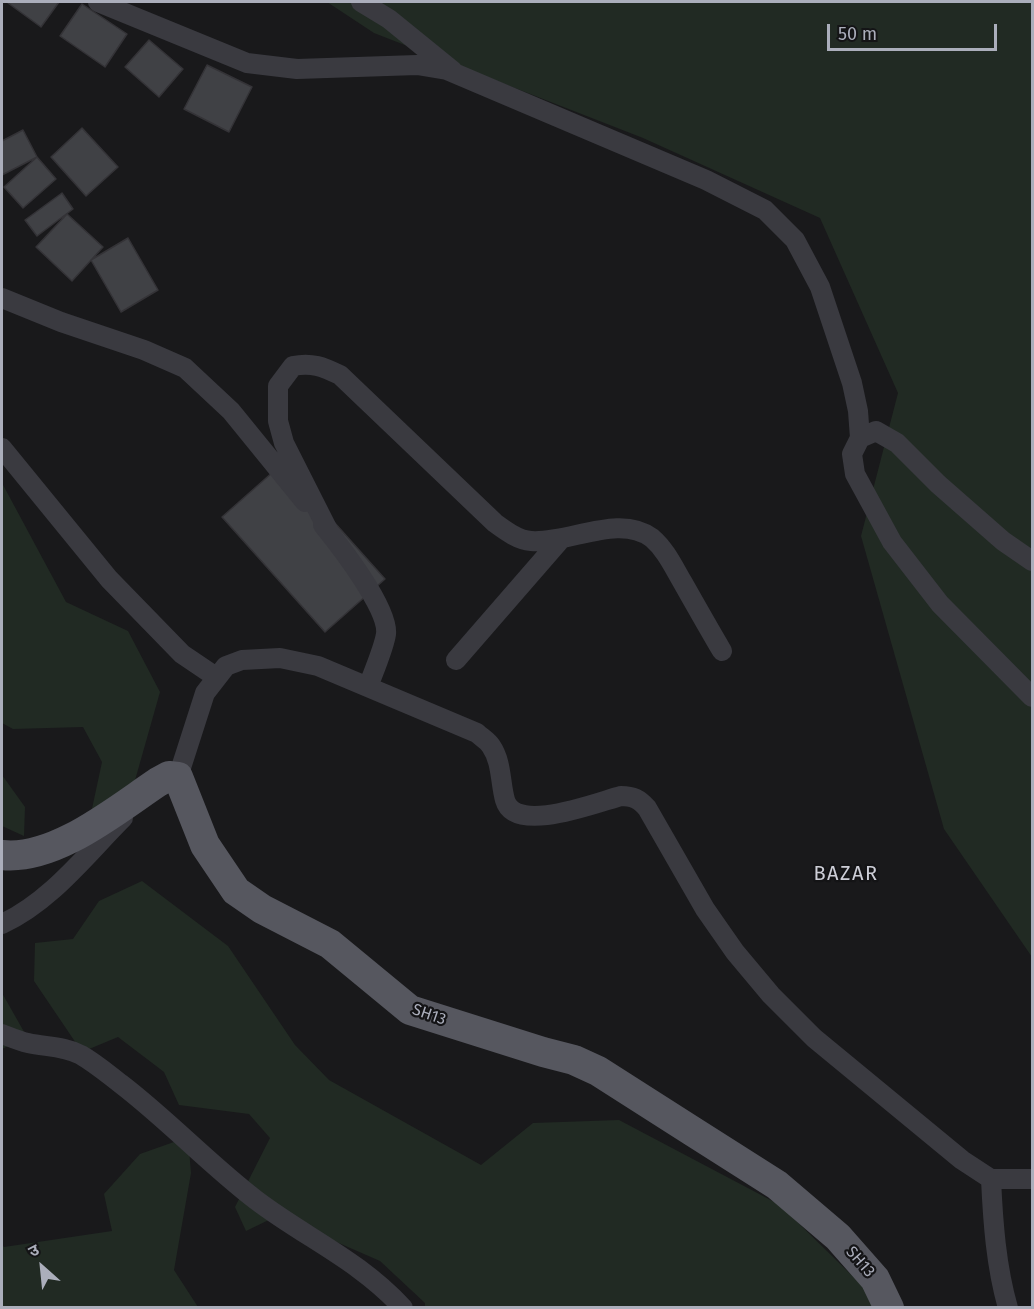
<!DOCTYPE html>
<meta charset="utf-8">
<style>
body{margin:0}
#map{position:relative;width:1034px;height:1309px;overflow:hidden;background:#19191b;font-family:"Fira Sans","Noto Sans Devanagari",sans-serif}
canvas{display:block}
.frame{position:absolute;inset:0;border:3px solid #abaebb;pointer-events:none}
.north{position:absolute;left:12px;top:1237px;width:60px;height:60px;-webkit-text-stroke:4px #141416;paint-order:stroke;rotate:333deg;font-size:16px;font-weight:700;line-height:24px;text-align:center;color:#abaebb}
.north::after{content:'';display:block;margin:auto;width:21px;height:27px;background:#abaebb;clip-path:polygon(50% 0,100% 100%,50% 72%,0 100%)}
.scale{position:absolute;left:827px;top:24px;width:170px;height:27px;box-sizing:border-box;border:3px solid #abaebb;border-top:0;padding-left:8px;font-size:18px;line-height:21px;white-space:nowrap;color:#abaebb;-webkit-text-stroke:4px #141416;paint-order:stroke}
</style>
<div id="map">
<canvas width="1034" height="1309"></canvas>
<div class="frame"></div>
<div class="north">उ</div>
<div class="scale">50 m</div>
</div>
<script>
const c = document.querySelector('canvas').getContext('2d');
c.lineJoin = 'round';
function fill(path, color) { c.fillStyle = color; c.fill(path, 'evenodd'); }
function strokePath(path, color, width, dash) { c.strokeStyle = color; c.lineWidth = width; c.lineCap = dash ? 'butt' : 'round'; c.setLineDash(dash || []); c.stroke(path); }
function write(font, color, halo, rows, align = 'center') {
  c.font = font + ' "Fira Sans",sans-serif'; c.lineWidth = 4.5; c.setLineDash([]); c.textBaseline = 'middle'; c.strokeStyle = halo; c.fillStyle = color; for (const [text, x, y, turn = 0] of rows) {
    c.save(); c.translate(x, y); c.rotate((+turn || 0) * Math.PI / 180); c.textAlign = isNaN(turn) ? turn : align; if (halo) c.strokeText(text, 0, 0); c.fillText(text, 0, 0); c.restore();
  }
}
fill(new Path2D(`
 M327,2H1032V957L944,829L861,536L898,393L820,218L643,138L374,33Z
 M2,483L66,602L128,631L160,692L130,798L87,832L102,762L83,727L13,729L2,723Z
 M2,775L25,807L24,836L2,826Z
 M142,881L228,946L295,1045L329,1080L481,1165L533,1123L619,1120L780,1205L884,1307H425V1303L380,1261L277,1216L246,1231L235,1207L270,1138L249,1114L179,1105L164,1072L118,1037L82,1052L34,981L35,943L73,939L99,901Z
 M2,993L27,1037L2,1049Z
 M188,1137L191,1173L174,1270L198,1307H2V1245L4,1247L112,1231L104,1194L140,1154Z`), '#212a23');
const building = new Path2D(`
 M9,2H59L41,27L8,3Z
 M82,4L127,34L105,67L60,36Z
 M149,40L183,69L159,97L125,67Z
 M207,65L252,87L229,132L184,109Z
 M82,128L118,167L86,196L51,157Z
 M23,130L37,157L2,175V141Z
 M37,157L56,179L23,208L4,187Z
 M62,193L73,209L37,236L25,220Z
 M67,214L103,247L72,281L36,247Z
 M128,238L158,290L121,312L91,260Z
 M282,464L385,579L325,632L222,517Z`);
fill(building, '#404145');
strokePath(building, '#343337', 1.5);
strokePath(new Path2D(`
 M98,2L247,63L297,69L417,65L447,70L706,180L765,210L795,240L820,287L852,383L858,411L860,438
 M361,2L389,19L453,71
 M2,298L61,322L144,350L185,368L231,411L305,502
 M2,448L109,579L182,654L216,677
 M323,525C340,546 389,609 386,634C384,648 373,673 368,687
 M330,534L284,443L278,421V386L293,366C312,362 323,367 340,375L495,523C506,531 518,540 531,541C569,544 619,513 652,538C666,550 674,568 683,583C696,606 709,629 722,651
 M1032,561L1003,541L938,484L897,443L876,431L860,438L852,454L855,474L892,542L940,604L1032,697
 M456,660L562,538
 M178,777L205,693L226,666L242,660L280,658L318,666L477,733C481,737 488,741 491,746C502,762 500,782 505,800C515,835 598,802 621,796C633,796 639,799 647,808L705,909L735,952L771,995L814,1038L962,1160L991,1179H1032
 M2,924C51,901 85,856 123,818
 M2,1034C10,1037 19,1041 28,1043C45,1047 64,1046 81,1055C95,1063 108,1074 121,1084C168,1120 209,1164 256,1200C306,1238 359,1260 403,1308
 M991,1179C993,1222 996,1266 1008,1308`), '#3a3a40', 20);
strokePath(new Path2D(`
 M2,855C55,861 116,810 158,782L169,776L178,777L205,845L236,891L262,909L330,944L410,1010L543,1052L574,1060L598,1071L692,1131L777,1185L838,1237L875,1279L889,1308`), '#56575f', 30);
write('16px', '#abaebb', '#141416', [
 ["SH13",429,1015,19],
 ["SH13",860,1262,49]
]);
c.letterSpacing = '1.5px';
write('20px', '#cdced7', '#141416', [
 ["BAZAR",846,874]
]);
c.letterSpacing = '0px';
</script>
